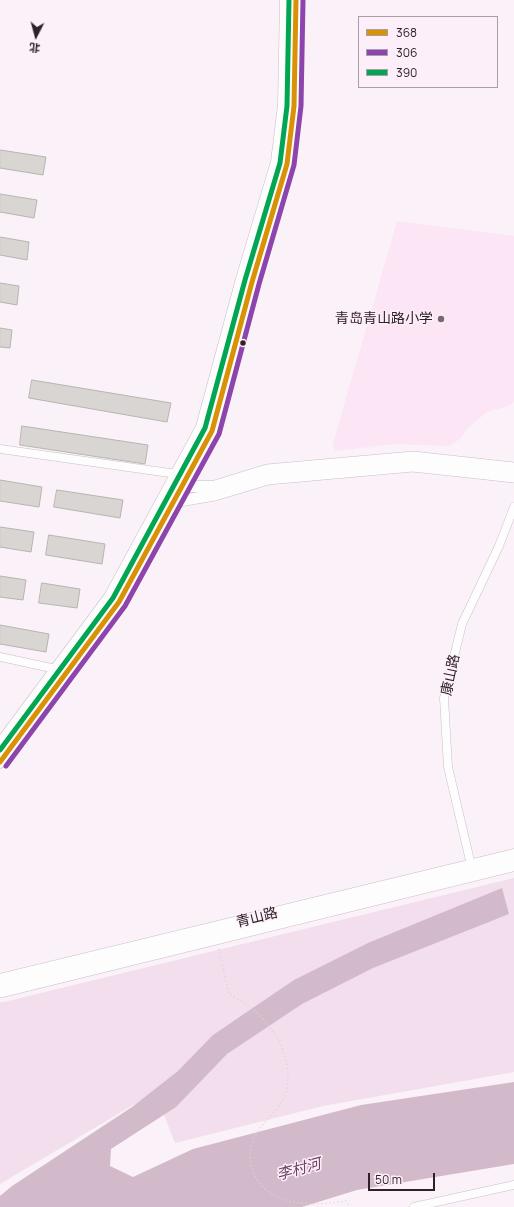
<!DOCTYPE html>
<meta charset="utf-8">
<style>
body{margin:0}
#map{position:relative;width:514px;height:1207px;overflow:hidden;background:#faf2f8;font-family:Manrope,"Noto Sans SC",sans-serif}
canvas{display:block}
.legend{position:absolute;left:358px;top:16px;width:140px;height:72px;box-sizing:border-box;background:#fdeff9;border:1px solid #aa9da6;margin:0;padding:5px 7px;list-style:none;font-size:12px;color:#2e212a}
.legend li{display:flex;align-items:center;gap:8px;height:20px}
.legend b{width:20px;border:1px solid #aa9da6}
.north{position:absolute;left:16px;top:16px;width:40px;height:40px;-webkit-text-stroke:3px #fdeff9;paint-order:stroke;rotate:186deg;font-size:11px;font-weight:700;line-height:16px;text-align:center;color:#2e212a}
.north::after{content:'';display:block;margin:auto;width:14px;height:18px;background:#2e212a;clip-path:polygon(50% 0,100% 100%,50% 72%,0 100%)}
.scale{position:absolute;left:368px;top:1173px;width:67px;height:18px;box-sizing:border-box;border:2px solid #2e212a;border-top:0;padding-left:5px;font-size:12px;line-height:14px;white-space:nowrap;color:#2e212a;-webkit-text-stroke:3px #fdeff9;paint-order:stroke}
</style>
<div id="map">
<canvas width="514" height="1207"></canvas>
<ul class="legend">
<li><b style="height:5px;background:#d99206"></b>368</li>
<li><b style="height:5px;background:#8e44ad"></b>306</li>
<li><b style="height:5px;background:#00a651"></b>390</li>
</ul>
<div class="north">北</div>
<div class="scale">50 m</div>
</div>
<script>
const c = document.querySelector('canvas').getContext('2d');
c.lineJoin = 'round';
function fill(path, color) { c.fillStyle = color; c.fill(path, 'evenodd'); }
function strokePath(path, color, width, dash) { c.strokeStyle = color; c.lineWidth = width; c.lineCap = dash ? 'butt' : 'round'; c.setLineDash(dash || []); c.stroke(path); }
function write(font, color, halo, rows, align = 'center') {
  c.font = font + ' Manrope,"Noto Sans SC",sans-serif'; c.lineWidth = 3; c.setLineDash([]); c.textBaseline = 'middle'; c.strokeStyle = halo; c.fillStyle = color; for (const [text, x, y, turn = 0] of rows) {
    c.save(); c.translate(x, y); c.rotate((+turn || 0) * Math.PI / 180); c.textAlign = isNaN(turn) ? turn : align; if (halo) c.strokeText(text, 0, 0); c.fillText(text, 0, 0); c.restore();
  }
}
fill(new Path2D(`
 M397,221L514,236V402L509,406L487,412L468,428L459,440L449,446L394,444L336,451L333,447L334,440Z`), '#fce6f5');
fill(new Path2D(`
 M514,878V1072L323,1106L175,1143L155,1092L0,1184V1002H4Z`), '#f2deec');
fill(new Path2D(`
 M502,888L509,914L373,968L302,1004L227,1054L176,1107L111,1149L110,1166L133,1177L193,1149L361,1105L514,1082V1164L357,1190L302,1207H0V1196L12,1186L132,1107L178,1071L213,1035L294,980L368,943Z`), '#d3bacb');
const building = new Path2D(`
 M0,150L46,157L43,175L0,168Z
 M0,194L37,200L34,218L0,212Z
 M0,237L29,242L27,260L0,255Z
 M0,283L19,286L17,305L0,302Z
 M0,328L12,330L10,348L0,347Z
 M32,380L171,403L167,422L29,398Z
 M22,426L148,445L145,464L20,445Z
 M0,480L42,487L39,507L0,501Z
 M57,490L123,500L120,518L54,507Z
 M0,527L34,532L31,552L0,547Z
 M49,535L105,544L102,564L46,555Z
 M0,576L26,580L23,600L0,597Z
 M42,583L80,589L77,608L39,603Z
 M0,625L49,634L46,652L0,644Z`);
fill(building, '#d8d5d2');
strokePath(building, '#b7b4b0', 1);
const minor = new Path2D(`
 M0,449L177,474
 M0,657L56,669
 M472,869L448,767L444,698L462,624L499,546L514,507
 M414,1207L514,1185`);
const tertiary = new Path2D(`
 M174,486L181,487L215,486L267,470L413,457L514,468
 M167,498L173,502L215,495L268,479L413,466L514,477`);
const secondary = new Path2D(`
 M0,745L110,597L202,427L242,279L277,162L284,105L286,0
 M0,762L119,602L212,431L252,282L287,164L294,106L296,0
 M0,980L514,855
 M0,991H3L514,865`);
strokePath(minor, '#c8bec5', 9);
strokePath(tertiary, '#c8bec5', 12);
strokePath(secondary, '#c8bec5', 13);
strokePath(new Path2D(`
 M219,949L229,994C241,1001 254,1008 263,1019C282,1039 295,1070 284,1097C276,1115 257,1125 252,1144C248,1156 251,1169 257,1180C276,1207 312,1206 346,1201L350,1207`), '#d7d4d5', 1.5, [1, 3]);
strokePath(minor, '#fefdfe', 8);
strokePath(tertiary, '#fefdfe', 11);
strokePath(secondary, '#fefdfe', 12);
strokePath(new Path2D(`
 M0,762L119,602L212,431L252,282L287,164L294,106L296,0`), '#d99206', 5);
strokePath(new Path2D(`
 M6,766L125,606L219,434L259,284L294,165L301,106L303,0`), '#8e44ad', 5);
strokePath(new Path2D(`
 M0,750L113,598L205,428L245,280L280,163L287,106L289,0`), '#00a651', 5);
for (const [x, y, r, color] of [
 [441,319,4,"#756a72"],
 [243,343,3.5,"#2e212a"]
]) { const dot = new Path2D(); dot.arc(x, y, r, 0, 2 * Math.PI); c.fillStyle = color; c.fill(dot); strokePath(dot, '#fdeff9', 1.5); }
write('14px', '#2e212a', '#fdeff9', [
 ["青岛青山路小学",433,319]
], 'right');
write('14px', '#2e212a', '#fdeff9', [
 ["康山路",451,675,-78],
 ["青山路",257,918,-14]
]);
write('italic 15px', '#6d4062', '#fdeff9', [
 ["李村河",299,1170,-15]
]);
</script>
